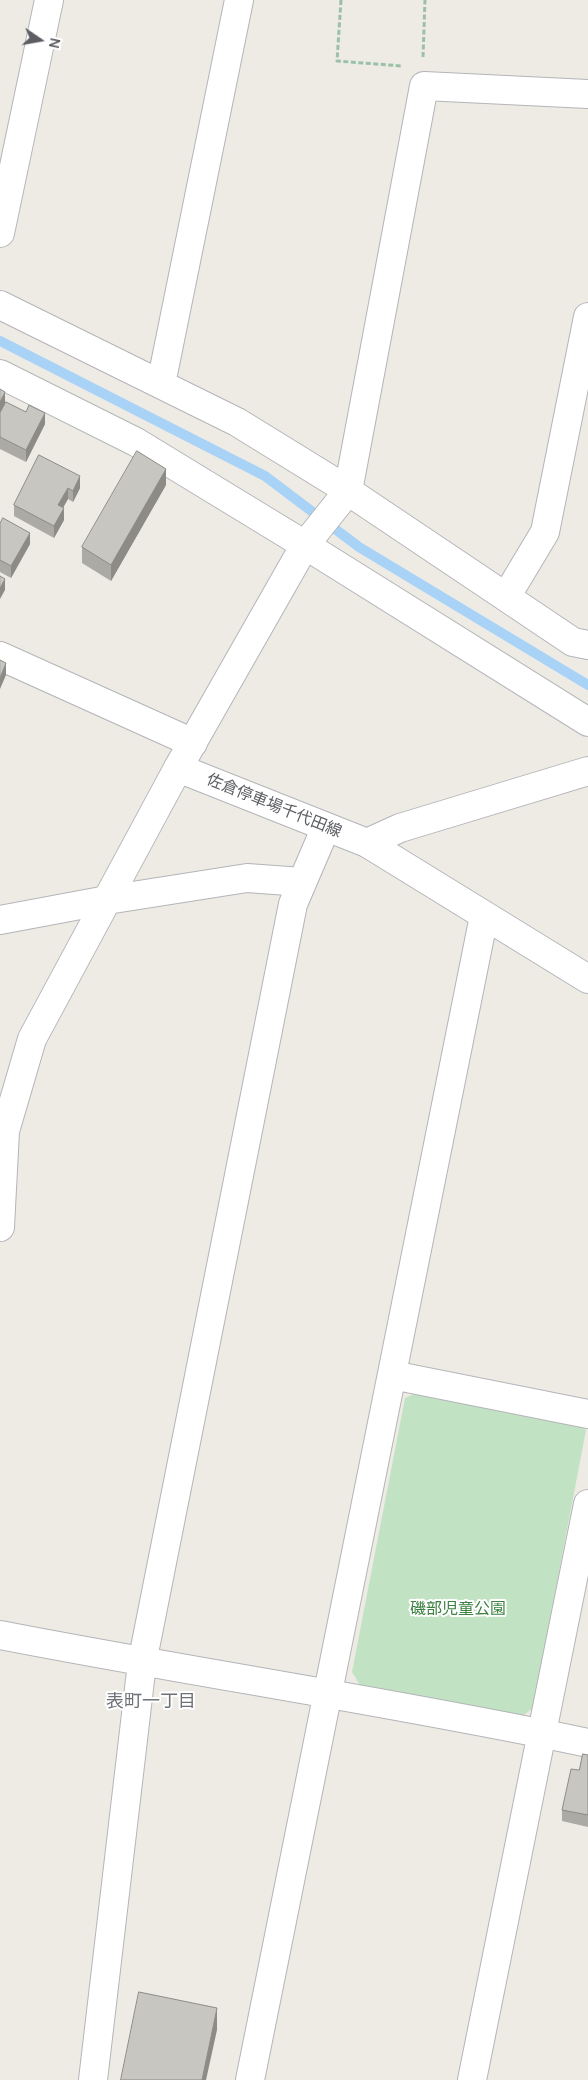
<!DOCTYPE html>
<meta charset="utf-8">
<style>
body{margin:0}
#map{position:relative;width:588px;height:2080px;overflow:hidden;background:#edebe4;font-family:Manrope,sans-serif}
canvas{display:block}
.north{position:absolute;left:15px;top:15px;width:50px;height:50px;-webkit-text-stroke:4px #fff;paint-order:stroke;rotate:102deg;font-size:14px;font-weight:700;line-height:20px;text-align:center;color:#5c5e63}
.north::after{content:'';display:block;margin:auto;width:18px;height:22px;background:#5c5e63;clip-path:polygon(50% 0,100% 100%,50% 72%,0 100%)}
</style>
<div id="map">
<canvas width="588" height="2080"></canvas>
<div class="north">N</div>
</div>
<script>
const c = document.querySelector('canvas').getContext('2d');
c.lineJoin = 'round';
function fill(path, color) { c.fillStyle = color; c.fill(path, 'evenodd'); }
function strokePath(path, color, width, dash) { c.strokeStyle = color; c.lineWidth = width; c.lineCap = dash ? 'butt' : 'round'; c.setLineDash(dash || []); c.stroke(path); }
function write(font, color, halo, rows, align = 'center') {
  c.font = font + ' Manrope,"Noto Sans JP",sans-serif'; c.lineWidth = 4; c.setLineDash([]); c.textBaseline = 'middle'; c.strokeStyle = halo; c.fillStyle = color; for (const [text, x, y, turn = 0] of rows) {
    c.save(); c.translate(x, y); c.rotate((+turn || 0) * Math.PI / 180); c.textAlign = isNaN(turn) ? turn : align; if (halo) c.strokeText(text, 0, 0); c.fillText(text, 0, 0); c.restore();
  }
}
fill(new Path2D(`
 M428,1388L570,1416L586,1430L533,1708L520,1718L363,1690L352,1672L405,1398Z`), '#c2e2c4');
strokePath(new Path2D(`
 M0,341L265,476L359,547L588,685`), '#a9d2f7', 10);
const minor = new Path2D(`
 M0,233L49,0
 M0,305L237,422L336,483L573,642L588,645
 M0,374L136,442L305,545L588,722
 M161,384L239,0
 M305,545L348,491L424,86L588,94
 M506,597L545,532L588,317
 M0,656L193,743
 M367,843L400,828L588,771
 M0,1227L5,1131L32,1039L178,768
 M392,1375L588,1414
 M0,1635C196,1673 393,1702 588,1743
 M93,2080L142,1663L293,904L326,827
 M250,2080L484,916
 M472,2080L588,1504`);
const tertiary = new Path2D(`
 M0,920L107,900L247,878L302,882`);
const secondary = new Path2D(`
 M305,545L178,768L367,843L588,979`);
strokePath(minor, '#b4b5b9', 30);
strokePath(tertiary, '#b4b5b9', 30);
strokePath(secondary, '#b3b5ba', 30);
strokePath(new Path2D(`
 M341,0L337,61L402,66
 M423,57L425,0`), '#9bc0a7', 3, [5, 2.5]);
strokePath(minor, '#fff', 28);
strokePath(tertiary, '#fff', 28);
strokePath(secondary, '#fff', 28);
fill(new Path2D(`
 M0,389L5,403L45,424L26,462L0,449Z
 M39,455L80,488L73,502L68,499L63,507L64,520L54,538L14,516V505Z
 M166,485L111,581L82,563V547Z
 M0,524L30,544L11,578L0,572Z
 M588,1755V1827L562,1821V1810L579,1770Z`), '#acaaa5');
fill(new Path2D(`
 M5,392V403L0,413V402Z
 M45,413V424L26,462V450Z
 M166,469V485L111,581V565Z
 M80,476V488L73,502V491Z
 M68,488V499L58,517V505Z
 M64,508V520L54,538V526Z
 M30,533V544L11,578V566Z
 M5,579V590L0,599V588Z
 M6,663V675L0,689V678Z
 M217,2008V2030L206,2080H202Z`), '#8c8b86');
const building = new Path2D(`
 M0,389L5,392L0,402Z
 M6,402L26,412L29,405L45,413L26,450L0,437V413Z
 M137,451L166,469L111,565L82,547Z
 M39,455L80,476L73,491L68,488L58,505L64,508L54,526L14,505Z
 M3,518L30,533L11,566L0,560V524Z
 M0,576L5,579L0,588Z
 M0,660L6,663L0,678Z
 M583,1754L588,1755V1815L562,1810L571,1769L579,1770Z
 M139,1992L217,2008L202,2080H121Z`);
fill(building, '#c8c6c0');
strokePath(building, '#8c8b86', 1);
write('16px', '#5c5e63', '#fff', [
 ["佐倉停車場千代田線",274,806,22]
]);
write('16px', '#3d8143', '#fff', [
 ["磯部児童公園",458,1610]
]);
write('18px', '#6d7075', '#fff', [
 ["表町一丁目",151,1702]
]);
</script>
